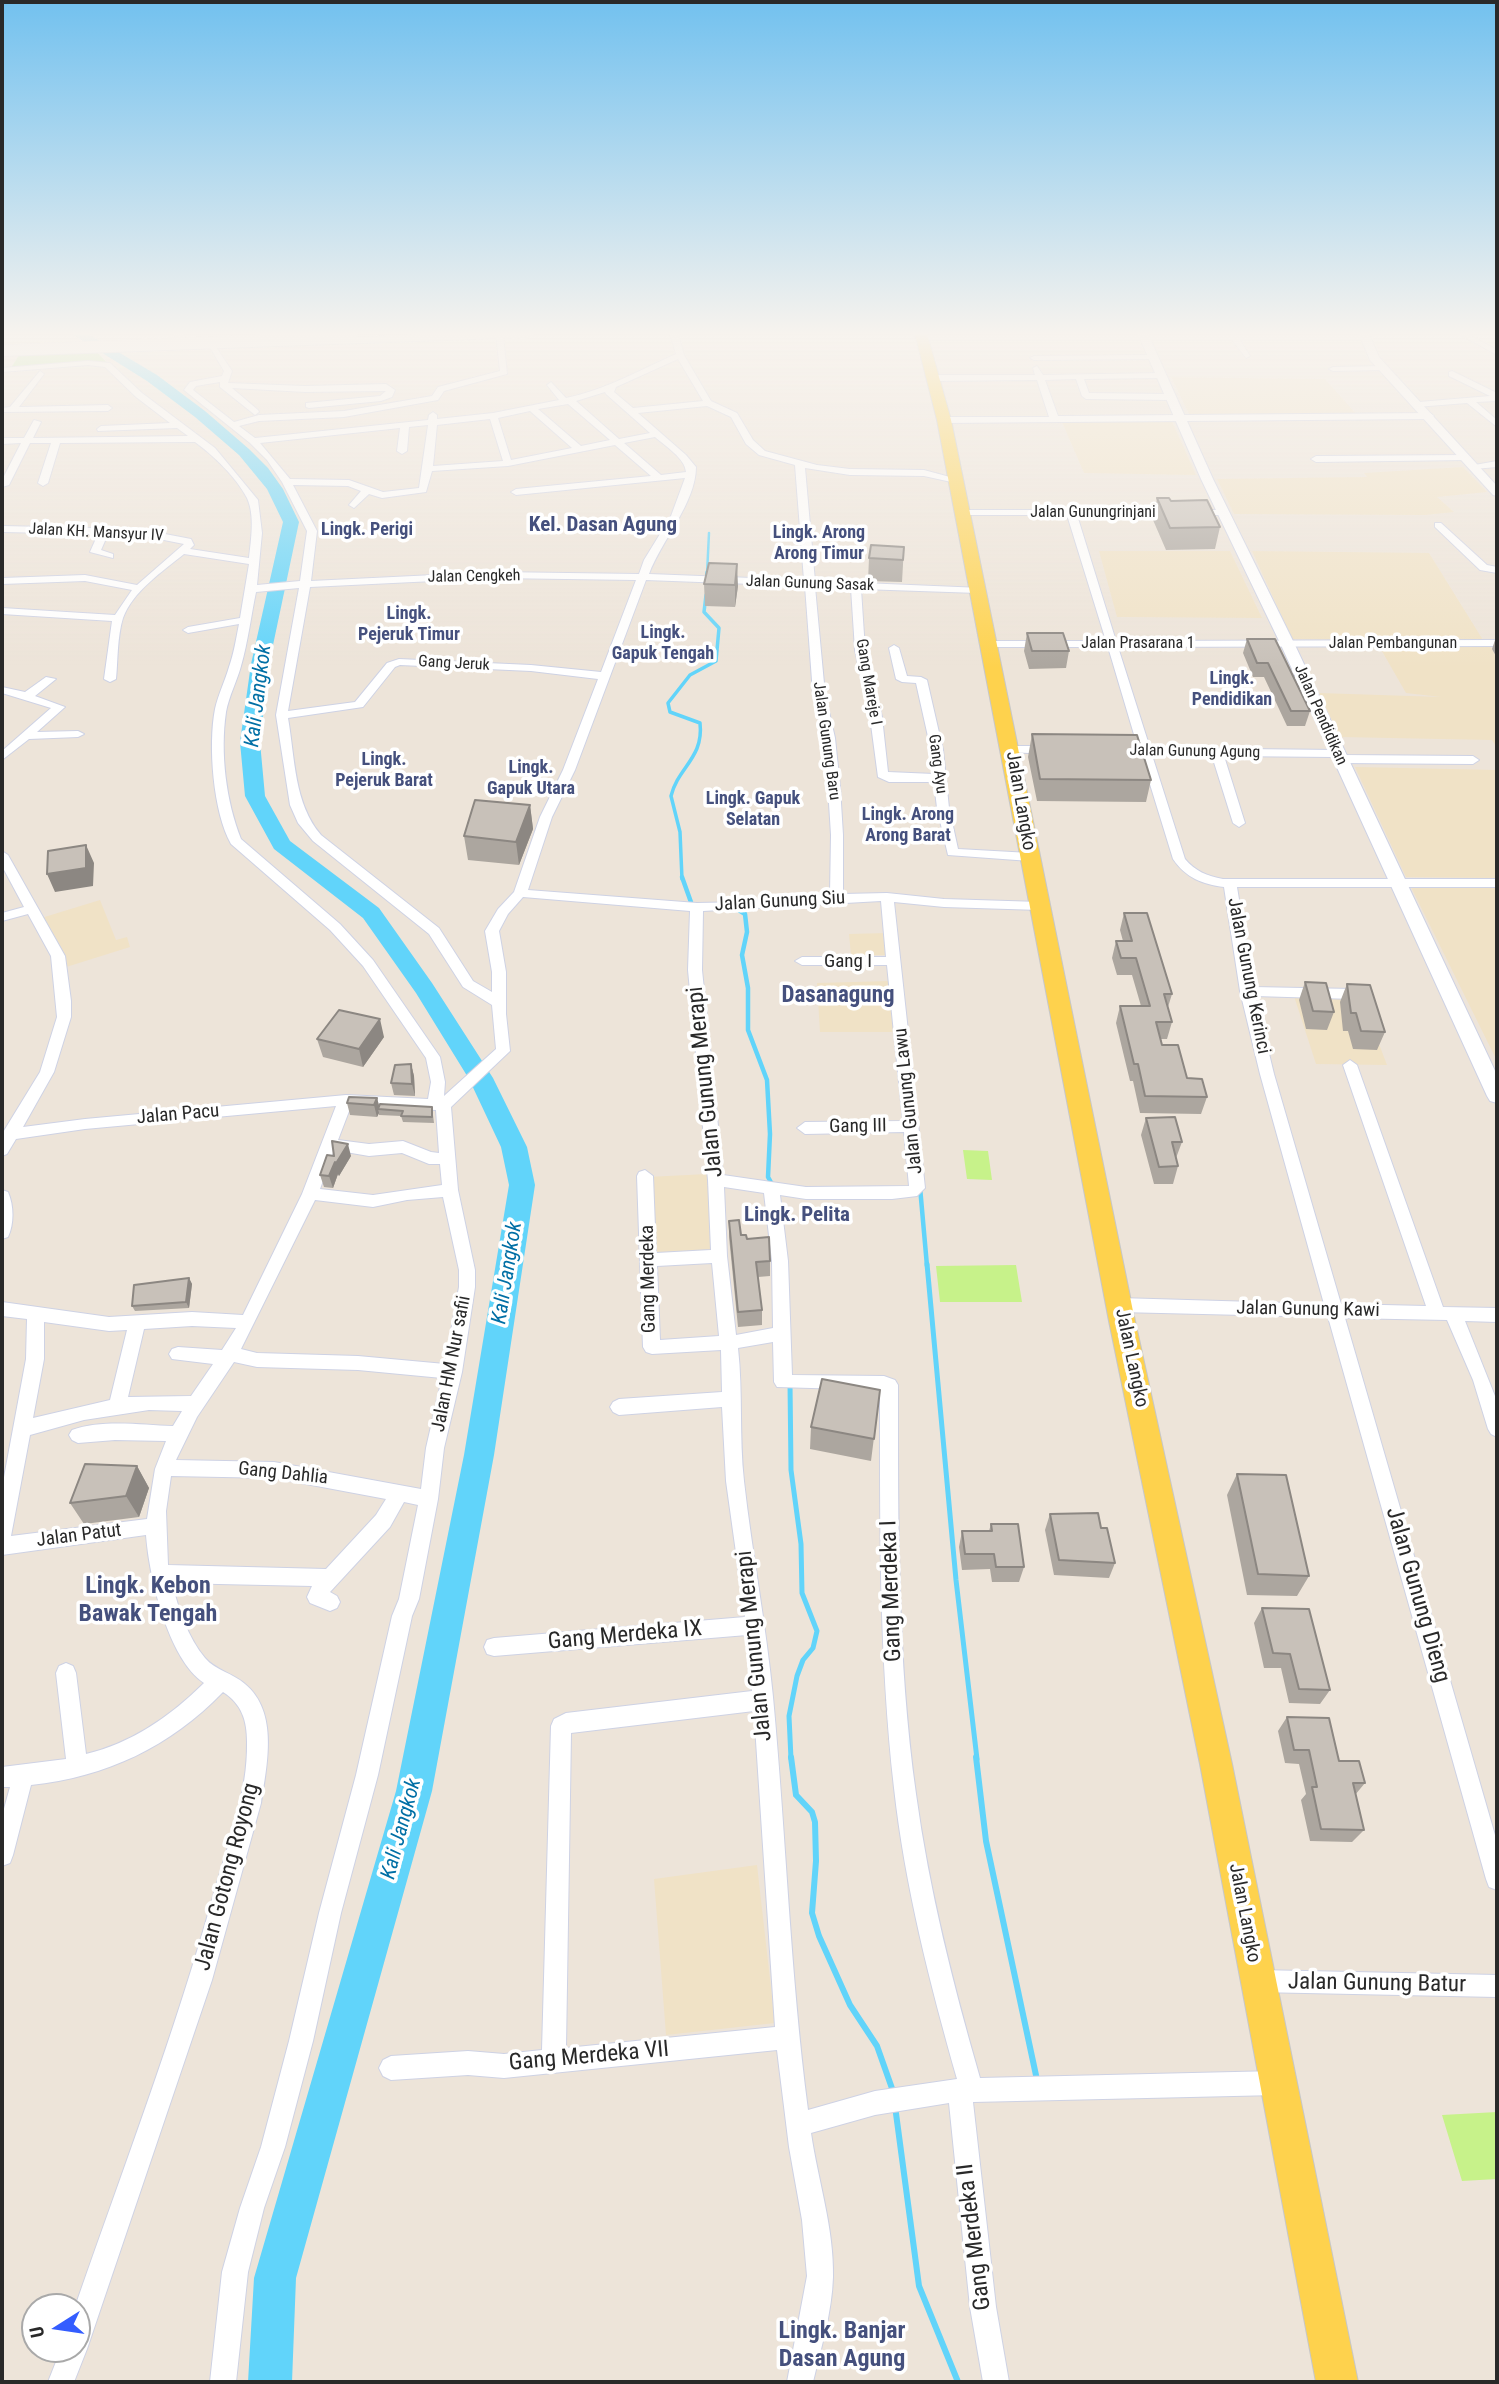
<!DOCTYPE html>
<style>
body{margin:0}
#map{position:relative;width:1499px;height:2384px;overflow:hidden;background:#ede4d9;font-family:"Roboto Condensed",sans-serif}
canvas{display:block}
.frame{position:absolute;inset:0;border:4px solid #292929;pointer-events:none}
.north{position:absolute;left:21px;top:2293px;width:70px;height:70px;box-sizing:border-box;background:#fff;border:2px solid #a9a9a9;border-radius:50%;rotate:258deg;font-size:19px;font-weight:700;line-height:28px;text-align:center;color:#292929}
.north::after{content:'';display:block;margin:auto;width:24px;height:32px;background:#345dff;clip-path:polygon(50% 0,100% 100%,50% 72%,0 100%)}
</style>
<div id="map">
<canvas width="1499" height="2384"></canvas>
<div class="frame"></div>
<div class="north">U</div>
</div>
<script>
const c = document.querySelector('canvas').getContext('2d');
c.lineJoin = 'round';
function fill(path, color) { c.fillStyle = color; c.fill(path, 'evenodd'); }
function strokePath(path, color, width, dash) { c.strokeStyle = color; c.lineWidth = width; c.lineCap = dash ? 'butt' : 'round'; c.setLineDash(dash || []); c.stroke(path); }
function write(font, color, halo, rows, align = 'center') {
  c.font = font + ' "Roboto Condensed",sans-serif'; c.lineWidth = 7; c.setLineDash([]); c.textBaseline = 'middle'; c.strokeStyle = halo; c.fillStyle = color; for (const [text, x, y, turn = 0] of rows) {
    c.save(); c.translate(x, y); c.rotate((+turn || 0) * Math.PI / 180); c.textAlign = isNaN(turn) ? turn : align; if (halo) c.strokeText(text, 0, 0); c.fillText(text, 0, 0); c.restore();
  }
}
fill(new Path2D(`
 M1171,377L1325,379L1358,416H1190Z
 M1172,421L1196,475L1084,473L1062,422Z
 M1463,467L1487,492L1437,497L1454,512L1425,515L1234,514L1217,479L1367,477L1364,473Z
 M1099,551H1230L1262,618L1117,617Z
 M1252,551L1429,553L1483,640L1292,639Z
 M1379,646H1490L1497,658V748L1492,740L1340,737L1319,693L1441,697L1406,693Z
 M1355,767L1497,770V878L1406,877Z
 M1409,883L1497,884V1061Z
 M100,900L116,940L127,937L130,947L63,968L38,919Z
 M887,933L888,955H851L849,934Z
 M890,981L894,1032H820L817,983Z
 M1293,993L1361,997L1387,1065L1316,1064Z
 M707,1174L713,1252L650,1255L648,1177Z
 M757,1865L775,2023L666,2035L654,1879Z`), '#f0e2c6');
fill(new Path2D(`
 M97,352L108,364L11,368L19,355Z`), '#afe98f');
fill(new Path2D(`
 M963,1150L988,1151L992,1180L967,1179Z
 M1016,1265L1022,1302H940L936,1266Z
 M1497,2112V2179L1462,2181L1442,2115Z`), '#c7f28a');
strokePath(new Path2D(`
 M707,574L709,533`), '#61d4fa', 2.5);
strokePath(new Path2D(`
 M706,580L707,572
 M682,879L680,832L671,796C678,767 704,758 700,723L670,712L668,703L690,675L716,661L719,628L704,612L706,595`), '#61d4fa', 3.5);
strokePath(new Path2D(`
 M682,877L692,905
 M734,907L745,914L747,932L742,955L748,988V1030L767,1080L770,1134L768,1177L773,1186
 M920,1187L927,1266`), '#61d4fa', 4.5);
strokePath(new Path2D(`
 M927,1264L956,1580L977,1759
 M790,1383L791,1470L801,1544L802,1593L817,1631L813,1648L803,1660L797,1676L789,1716L791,1759`), '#61d4fa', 5);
strokePath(new Path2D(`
 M791,1757L796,1795L812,1812L815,1822L816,1861L812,1913L819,1936L850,2005L877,2046L894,2094
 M976,1757L986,1841L1037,2080
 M895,2106L919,2286L958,2382`), '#61d4fa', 6);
fill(new Path2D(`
 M72,334H88L157,375L205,411L249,449L268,468L283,489L299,522L269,664L260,742L265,796L290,841L379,908L432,983L493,1078L527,1147L535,1185L494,1455L432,1791L296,2278L292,2382H248L254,2278L396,1791L464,1455L509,1185L501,1147L469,1079L416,993L363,918L274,849L245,796L240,742L251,664L283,522L267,489L239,455L195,417L147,381Z`), '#61d4fa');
const pedestrian = new Path2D(`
 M2,348L355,334`);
const minor = new Path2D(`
 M174,334H182L185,345H179Z
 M496,334L503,335L507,374L444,391L438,400L344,417L259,421L239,426L255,438L428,420L429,415L433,412L437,415V419L493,413L559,400L547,385L551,382L566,398C605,390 640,370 676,354L670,334H678L684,355L711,401L737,413L753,440L765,451L817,465L850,469L924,470L961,480L956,483L924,476L850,475L805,468L815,581L982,588L983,590L978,593L861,589L865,650L882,717L888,772L934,774L931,750L916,683L902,682L896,679L889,648L894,645L899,648L907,676L921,677L927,680L943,750L949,808L958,849L1030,853L1036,857L1030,861L948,855L937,808L934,782H889L878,777L870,717L855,650L851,588L815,587L825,694L835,738L840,787L843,835V894L887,893L944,899L1040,902L1047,906L1040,910L944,907L894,902L925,1188L917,1196L892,1199H806L780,1195L788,1261L792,1375L884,1376L895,1380L898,1385C898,1521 897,1659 916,1794C929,1890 953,1985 980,2078L1277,2071L1285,2075L1289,2083L1285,2091L1277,2095L973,2102L996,2307L1009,2382H983L970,2307L949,2103L875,2115L811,2133C818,2181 834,2228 833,2277C832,2312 821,2348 813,2382H787L807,2276L802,2220L789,2147L777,2050L504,2078L468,2075L391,2080L383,2076L379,2068L383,2060L391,2056L468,2051L504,2054L542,2050L551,1726L554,1719L566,1713L752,1691L747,1635L494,1656L487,1654L484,1647L487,1640L494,1638L745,1617L726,1481L722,1407L619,1415L613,1412L610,1407L613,1402L619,1399L722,1392L721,1350L652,1354L646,1352L643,1347L637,1176L639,1172L645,1170L653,1176L656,1253L711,1250L708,1180L688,970L690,911L523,897L508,914L499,931L506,972V1014L510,1051L451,1107L458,1190L475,1270V1287L462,1372L444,1448L438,1499L419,1599L412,1616L378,1775L341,1913L313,2041L285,2147L264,2208L248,2272L236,2382H210L222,2272L240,2208L261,2147L289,2041L319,1913L356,1775L392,1616L399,1599L418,1505L404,1502L390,1527L330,1592L337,1596L340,1602L337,1608L330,1611L310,1603L307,1597L312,1586L172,1583C178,1608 188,1638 205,1658C216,1671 233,1673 245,1684C279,1712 267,1766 261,1803L212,1980L87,2349L74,2382H48L61,2349H77L75,2307C123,2169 175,2033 214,1893C228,1844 248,1793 247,1742C247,1721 242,1704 223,1692C170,1747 106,1777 31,1785L13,1855L10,1863L2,1866V1816L10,1787H2V1767L66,1759L56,1673L59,1666L66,1663L73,1666L76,1673L86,1754C132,1743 171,1716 204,1683C168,1659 149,1576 146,1535L2,1555V1488L26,1359L27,1319L2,1316V1302L109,1317L192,1312L243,1315L302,1194L336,1106L85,1129L16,1139L7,1154L2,1156V1134L40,1072L57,1017L51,956L28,914L2,921V913L24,907L2,866V851L8,855L65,956L71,1001V1017L54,1072L23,1127L85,1119L346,1095L428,1099L431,1082L426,1058L363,966L330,930L231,844C213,812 208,745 215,709C218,695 225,681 229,667C234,653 236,639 239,624L188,633L183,630L188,627L240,618L249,564L184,554C163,571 132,592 123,618C117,637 118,660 116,679L110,682L104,679L112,621L2,614V608L115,615L132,590L85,581L2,584V578L85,575L137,585L184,544L139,535L108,534L101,550L113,554V558L90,552L98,534L2,532V526L139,529L191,539L194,545L190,549L249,558C251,540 255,515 247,498C236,477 214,456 195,442L60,443L48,483L43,486L38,483L51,443H30L9,485L2,487V480L21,443L2,444V438H24L34,420L41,422L33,438L188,436L177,428L98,431L97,429L101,426L170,423L136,397L105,367L88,365L2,372V368L88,361L110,363L142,393L215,448L258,500L262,533L257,585L300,581L307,531L282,482L267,460L250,443L184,390L190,382L222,376L224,371L208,344H214L232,371L228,383L305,386L386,384L395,390L392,397L381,401L309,408L306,407V403L380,396L386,391L305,392L232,388L258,410L259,412L255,415L220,387V382L196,386L193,390L234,422L259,415L344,411L432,396L438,387L500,371ZM678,359L703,401L633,408L614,392L616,387ZM605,392L606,394L650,433L619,439L576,401ZM568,404L610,440L581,446L538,409ZM707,406L731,417L746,444L759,455L795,465L804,580L649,574C661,541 696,503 696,467L686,455L638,413ZM530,411L572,448L511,460L498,418ZM490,419L503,461L433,466L437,425ZM428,425L419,488L383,492L349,480L290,479L260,443L400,428L397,451L402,454L407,451L409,427ZM655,437C665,446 685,458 686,472L661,475L624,443ZM615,445L651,476L516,489L511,492L516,495L685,478L671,516L644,560L639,574L496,572L311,581L317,531L293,485L348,486L361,491L349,505L354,508L369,494L382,498L426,492L432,471L508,466ZM496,578L636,580L601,672L531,665L399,659L387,663L355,702L288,711L310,587ZM646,580L805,586L813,694L823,738L828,787L831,835L830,894L746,902L697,903L528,890L552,817L575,770ZM299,588L276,715L290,805L298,823L313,841L429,934L463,987L492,1005L496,1049L444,1096L445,1082L440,1057L373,960L340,924L241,839C226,801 220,753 226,712C229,696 237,681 241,666C248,642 251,616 256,592ZM400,665L531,671L598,679L563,770L540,817L514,892L498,909L485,931L492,972V992L473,981L439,928L321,835C294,804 295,758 288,718L363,707L395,667ZM881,901L886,957H802L795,961L802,965H887L903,1121L805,1122L797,1128L805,1134L904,1132L909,1186L806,1187L723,1175L702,970L703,911ZM351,1106L436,1110L439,1153L431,1152L403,1141L369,1144L338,1140ZM334,1150L369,1156L402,1153L429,1164H440L442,1185L373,1195L320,1189ZM724,1187L764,1193L772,1261L773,1328L736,1335L727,1256ZM443,1197L459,1270V1287L445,1364L358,1356L257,1353L241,1349L315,1200L373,1207L407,1200ZM712,1263L719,1336L660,1340L657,1266ZM44,1322L109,1331L127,1330L110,1400L33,1418L44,1359ZM192,1326L236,1328L222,1350L178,1347L172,1349L169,1354L172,1359L213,1364L191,1396L128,1397L144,1329ZM773,1342L774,1382L777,1387L880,1390C880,1523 879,1656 894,1788C905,1887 930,1984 957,2079L875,2091L808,2110C790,1973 786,1835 773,1697C766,1624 752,1553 744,1481C739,1437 743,1392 738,1348ZM234,1362L257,1367L358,1370L442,1378L426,1448L421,1489L274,1462L176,1460L197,1417ZM149,1410L182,1411L173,1426C142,1425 102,1419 72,1430L69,1435L72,1440L78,1443L115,1440L166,1441L155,1469L147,1519L11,1536L30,1435L84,1420ZM171,1476L274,1478L386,1499L376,1515L326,1569L168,1565L166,1511ZM754,1711L775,2027L566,2048L571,1733Z
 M1459,334H1468L1497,350V355Z
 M923,336H1365L1369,338L1365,340H1240L1250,356L1246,358L1232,340H920Z
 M1152,355H1155V359L1034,360L1030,358L1034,356Z
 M1037,366L1043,375L1159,373L1163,376L1162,378L1084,379L1089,393L1170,394L1174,397L1170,400L1086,399L1082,396L1076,379L1045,380L1058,416L1430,413L1434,416L1430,419L944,423L940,420L944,417H1049L1037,380L933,381L929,378L933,375H1035L1033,368Z
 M1382,366H1385V370L1333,371L1329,369L1333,367Z
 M40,371L44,374L19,407L108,405L112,408L108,411L2,412V408L10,407Z
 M1452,371L1497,393V401L1476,402L1497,420V427L1467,403L1416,407L1415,405L1419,402L1490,396L1449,376V372Z
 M1466,455L1471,458L1469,460L1316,462L1311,459L1316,456Z
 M1497,461V467L1474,469L1469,466Z
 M962,510H1226L1228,512L1223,515H1077L1116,641L1497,640V646L1118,647L1150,748L1337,750L1341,751L1342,755L1473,756L1479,760L1473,764L1339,763L1335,762L1334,757L1224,756L1245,823L1239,827L1233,823L1212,756L1152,755L1185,859C1195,871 1207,876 1223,879H1497V887H1237L1253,987L1353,989L1360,994L1353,999L1255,996L1274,1074L1341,1304L1426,1306L1343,1065L1350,1060L1357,1065L1443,1307L1497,1308V1322L1465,1321L1497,1401V1437L1491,1434L1488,1429L1473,1380L1447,1320L1345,1318L1497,1842V1890L1489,1887L1486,1879L1328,1317L1119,1312L1113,1310L1111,1305L1113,1300L1119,1298L1324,1304L1260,1074L1240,991L1224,887C1202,884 1186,878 1173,859L1141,755L1130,751L1138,748L1108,647H988L983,644L988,641H1106L1067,515H959V511Z
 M1435,523H1441L1487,565L1497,567V573L1480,570L1435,527Z
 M46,677L56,679L35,696L65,707L37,732L78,731L84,734L78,737L29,739L2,760V751L51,708L2,693V687L25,692Z
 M1011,746H1051L1057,750L1051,754L1007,752L1005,750Z
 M2,1190L8,1192C14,1206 14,1224 8,1237L2,1239Z
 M1257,1970L1497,1975V1997L1257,1992L1249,1989L1246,1981L1249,1973Z`);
const tertiary = new Path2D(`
 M1359,334H1369L1379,357L1497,486V496L1493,495L1370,360Z`);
const secondary = new Path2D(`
 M446,334H533L528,337L2,356V350Z
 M1138,334H1148L1213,479L1295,645L1497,1075V1103L1490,1101L1487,1096L1281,645L1201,479Z`);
const primary = new Path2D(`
 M915,334H927L951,420L1135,1321L1232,1764L1358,2382H1316L1200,1764L1109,1321L937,420Z`);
strokePath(pedestrian, '#ced2e4', 7);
strokePath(minor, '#ced2e4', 2);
strokePath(tertiary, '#ced2e4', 2);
strokePath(secondary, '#ced2e4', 2);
strokePath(primary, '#c7c7c7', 2);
strokePath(pedestrian, '#fff', 6);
fill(minor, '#fff');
fill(tertiary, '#fff');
fill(secondary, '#fff');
fill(primary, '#fed24d');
fill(new Path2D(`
 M1157,498L1171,501L1220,527L1215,549L1166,550L1153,520Z
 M904,547L902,582L868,581L869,558Z
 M709,563L738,586L735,607L705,606L704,584Z
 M1027,633L1069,651L1066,668L1029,669L1024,651Z
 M1497,634V658L1492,649Z
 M1247,639L1310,711L1305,726H1287L1264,677H1253L1243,653Z
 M1032,734L1151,780L1146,802L1037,801L1028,757Z
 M530,805L533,829L519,865L468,860L464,836Z
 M1124,913L1172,994L1168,1007L1172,1022L1167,1039H1161L1162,1045L1187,1078L1207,1097L1201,1114L1140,1113L1133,1081H1130L1116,1023L1120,1006H1141L1132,975H1117L1112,958L1116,941H1123L1120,930Z
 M1305,982L1334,1012L1327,1030L1306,1029L1299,1000Z
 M1347,984L1385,1032L1377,1050L1353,1049L1348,1031H1343L1340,1002Z
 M384,1037L363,1067L323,1057L317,1039Z
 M411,1064L414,1076L415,1096L394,1095L391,1083Z
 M377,1098L379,1106L432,1107L434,1123L403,1122L401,1116L379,1115V1113L377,1117L350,1115L347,1103Z
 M1146,1118L1182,1142L1176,1158L1178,1166L1173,1184H1154L1141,1135Z
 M351,1156L339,1176L338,1174L333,1188L324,1187L320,1175Z
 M729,1221L741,1235L770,1261V1276L758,1277L762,1310V1325L738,1327L729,1237Z
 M189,1278L192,1284L189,1308L135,1311L132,1306Z
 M880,1390L871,1461L810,1449L811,1427Z
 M137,1466L149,1488L139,1517L84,1524L70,1503Z
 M1237,1474L1309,1576L1297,1596L1247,1595L1227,1495Z
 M1050,1514L1101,1528L1115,1563L1109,1578L1054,1575L1045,1530Z
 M991,1524L1024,1567L1019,1582H992L990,1569L962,1570L959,1547L962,1531H989Z
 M1262,1608L1330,1690L1320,1704L1289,1703L1281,1668H1264L1254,1623Z
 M1287,1717L1365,1783L1355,1795L1364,1830L1352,1842L1310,1841L1301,1800L1306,1794L1299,1764L1285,1763L1278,1731Z`), '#aca69f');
fill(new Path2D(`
 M737,564L738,586L735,607V585Z
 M530,805L533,829L519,865L516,842Z
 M86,845L94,863L93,886L55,892L47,874Z
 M380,1019L384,1037L363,1067L359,1049Z
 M411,1064L414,1076L415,1096L412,1084Z
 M377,1098L380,1109H378L379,1113L377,1117L374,1105Z
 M348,1144L351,1156L339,1176L338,1174L333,1188L329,1176L335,1162Z
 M189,1278L192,1284L189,1308L186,1302Z
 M137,1466L149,1488L139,1517L126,1496Z`), '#8c8782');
const building = new Path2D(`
 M1157,498H1169L1171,501L1207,500L1220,527L1170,528Z
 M871,545L904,547L903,560L869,558Z
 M709,563L737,564L735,585L704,584Z
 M1027,633H1063L1069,651H1032Z
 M1247,639H1275L1310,711H1291L1268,663H1257Z
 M1032,734L1137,735L1151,780L1040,779Z
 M475,800L530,805L516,842L464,836Z
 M86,845V868L47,874L48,851Z
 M1124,913H1147L1172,994H1164L1172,1022H1156L1162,1045H1178L1187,1078L1202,1079L1207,1097L1145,1096L1138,1064H1134L1120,1006H1150L1136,958H1121L1116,941H1132Z
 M1305,982L1326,983L1334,1012L1313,1011Z
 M1347,984L1370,985L1385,1032L1361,1031L1356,1013H1351Z
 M339,1010L380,1019L359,1049L317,1039Z
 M411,1064L412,1084L391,1083L395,1065Z
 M349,1097L377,1098L374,1105L347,1103Z
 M380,1104L432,1107V1117L401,1116L403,1111L378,1109Z
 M1175,1117L1182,1142H1172L1178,1166L1159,1167L1146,1118Z
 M332,1141L348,1144L335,1165V1162L329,1176L320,1175L327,1155L334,1156Z
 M739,1220L741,1235H746L747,1239L769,1237L770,1261L756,1262L762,1310L738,1312L729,1221Z
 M189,1278L186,1302L132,1306L134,1285Z
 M822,1379L880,1390L874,1439L811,1427Z
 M85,1464L137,1466L126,1496L70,1503Z
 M1237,1474L1286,1475L1309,1576L1258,1574Z
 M1098,1513L1101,1528H1107L1115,1563L1059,1560L1050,1514Z
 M991,1524H1018L1024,1567H996L994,1554H965L962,1531H992Z
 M1262,1608L1309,1609L1330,1690L1299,1689L1290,1654L1273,1653Z
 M1287,1717L1329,1718L1339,1761H1359L1365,1783H1353L1364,1830L1321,1829L1312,1787H1317L1309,1750H1294Z`);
fill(building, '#c8c1b9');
strokePath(building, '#8c8782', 2);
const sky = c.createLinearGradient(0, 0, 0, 668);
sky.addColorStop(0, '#72c1ef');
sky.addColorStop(0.5, '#f7f3ee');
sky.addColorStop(1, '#f7f3ee00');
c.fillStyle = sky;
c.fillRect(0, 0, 1499, 668);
write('16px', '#292929', '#fff', [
 ["Jalan Gunungrinjani",1093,513],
 ["Jalan KH. Mansyur IV",96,533,3],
 ["Jalan Cengkeh",474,577,-1],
 ["Jalan Gunung Sasak",810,584,2],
 ["Jalan Prasarana 1",1138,644],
 ["Jalan Pembangunan",1393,644],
 ["Gang Jeruk",454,664,3],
 ["Gang Mareje I",868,682,80],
 ["Jalan Pendidikan",1320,715,66],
 ["Jalan Gunung Baru",826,741,82],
 ["Jalan Gunung Agung",1195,752,1],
 ["Gang Ayu",937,764,82]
]);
write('bold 18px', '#45507d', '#fff', [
 ["Lingk. Perigi",367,530],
 ["Lingk. Arong",819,533],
 ["Arong Timur",819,554],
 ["Lingk.",409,614],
 ["Pejeruk Timur",409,635],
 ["Lingk.",663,633],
 ["Gapuk Tengah",663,654],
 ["Lingk.",1232,679],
 ["Pendidikan",1232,700],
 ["Lingk.",384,760],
 ["Pejeruk Barat",384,781],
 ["Lingk.",531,768],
 ["Gapuk Utara",531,789],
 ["Lingk. Gapuk",753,799],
 ["Selatan",753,820],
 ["Lingk. Arong",908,815],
 ["Arong Barat",908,836]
]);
write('19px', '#292929', '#fff', [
 ["Jalan Langko",1020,801,80],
 ["Jalan Gunung Siu",780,902,-3],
 ["Gang I",848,962],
 ["Jalan Gunung Kerinci",1248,976,79],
 ["Jalan Gunung Lawu",909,1101,-96],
 ["Jalan Pacu",178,1115,-5],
 ["Gang III",858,1127,-1],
 ["Gang Merdeka",649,1279,-91],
 ["Jalan Gunung Kawi",1308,1310,1],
 ["Jalan Langko",1131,1358,78],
 ["Jalan HM Nur safii",452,1364,-79],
 ["Gang Dahlia",283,1474,6],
 ["Jalan Patut",79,1536,-7],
 ["Jalan Langko",1244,1913,79]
]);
write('bold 21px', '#45507d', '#fff', [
 ["Kel. Dasan Agung",603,526]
]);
write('italic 21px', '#016fa5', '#fff', [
 ["Kali Jangkok",259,696,-83],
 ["Kali Jangkok",508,1273,-81],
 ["Kali Jangkok",402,1829,-75]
]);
write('bold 21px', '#45507d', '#fff', [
 ["Lingk. Pelita",797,1216]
]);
write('bold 23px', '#45507d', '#fff', [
 ["Dasanagung",838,996]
]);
write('23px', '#292929', '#fff', [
 ["Jalan Gunung Merapi",706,1082,-96],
 ["Gang Merdeka I",892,1591,-92],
 ["Jalan Gunung Dieng",1417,1595,74],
 ["Gang Merdeka IX",625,1636,-5],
 ["Jalan Gunung Merapi",755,1646,-96],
 ["Jalan Gotong Royong",228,1877,-75],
 ["Jalan Gunung Batur",1377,1984,1],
 ["Gang Merdeka VII",589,2057,-5],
 ["Gang Merdeka II",975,2237,-97]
]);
write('bold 24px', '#45507d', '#fff', [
 ["Lingk. Kebon",148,1587],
 ["Bawak Tengah",148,1615],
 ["Lingk. Banjar",842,2332],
 ["Dasan Agung",842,2360]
]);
</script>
